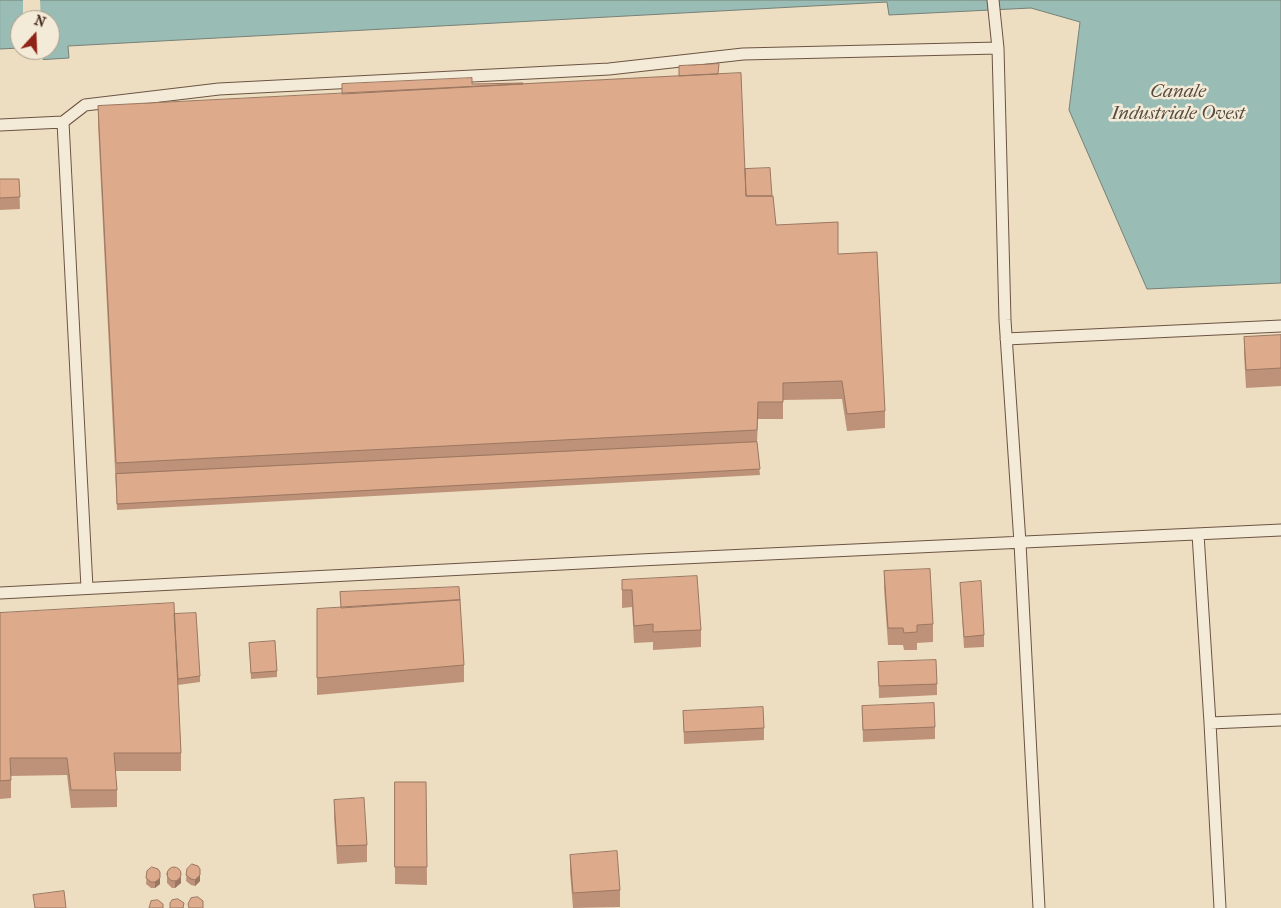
<!DOCTYPE html>
<style>
body{margin:0}
#map{position:relative;width:1281px;height:908px;overflow:hidden;background:#eddec2;font-family:"IM FELL French Canon",serif}
canvas{display:block}
.north{position:absolute;left:10px;top:10px;width:50px;height:50px;box-sizing:border-box;background:#f3ead7;border:1px solid #ac9c8b;border-radius:50%;rotate:20deg;font-size:14px;font-weight:700;line-height:20px;text-align:center;color:#422619}
.north::after{content:'';display:block;margin:auto;width:18px;height:22px;background:#8f2418;clip-path:polygon(50% 0,100% 100%,50% 72%,0 100%)}
</style>
<div id="map">
<canvas width="1281" height="908"></canvas>
<div class="north">N</div>
</div>
<script>
const c = document.querySelector('canvas').getContext('2d');
c.lineJoin = 'round';
function fill(path, color) { c.fillStyle = color; c.fill(path, 'evenodd'); }
function strokePath(path, color, width, dash) { c.strokeStyle = color; c.lineWidth = width; c.lineCap = dash ? 'butt' : 'round'; c.setLineDash(dash || []); c.stroke(path); }
function write(font, color, halo, rows, align = 'center') {
  c.font = font + ' "IM FELL French Canon",serif'; c.lineWidth = 5; c.setLineDash([]); c.textBaseline = 'middle'; c.strokeStyle = halo; c.fillStyle = color; for (const [text, x, y, turn = 0] of rows) {
    c.save(); c.translate(x, y); c.rotate((+turn || 0) * Math.PI / 180); c.textAlign = isNaN(turn) ? turn : align; if (halo) c.strokeText(text, 0, 0); c.fillText(text, 0, 0); c.restore();
  }
}
const water = new Path2D(`
 M0,0H1281V283L1147,289L1069,110L1080,22L1031,8L889,15L887,2L68,46L69,58L36,60L34,50H50V20H20V48L0,49Z`);
fill(water, '#99bcb5');
strokePath(water, '#768077', 1);
fill(new Path2D(`
 M23,0H40L41,20H23Z
 M32,50H42L43,62L34,61Z`), '#eddec2');
const service = new Path2D(`
 M993,0L998,48L1005,320L1020,543L1039,908
 M0,125L63,122
 M1006,339L1281,326
 M1198,534L1210,723L1220,908
 M87,588L63,122L85,105L219,89L609,69L743,54L998,48
 M0,593L640,560L1281,530
 M1210,723L1281,720`);
strokePath(service, '#6d5443', 13);
strokePath(service, '#f3ead7', 11);
fill(new Path2D(`
 M719,74L745,169L772,196L776,225L838,254L885,411V428L847,431L842,399L783,400V419H758L757,443L760,475L117,510L98,124V106L342,94L472,84H523Z
 M0,179H19L20,209L0,210Z
 M1281,335V386L1246,388L1244,354V337Z
 M884,571L933,624V642L917,643V650H904L903,645H888L884,588Z
 M622,580L701,630V647L653,650V642L634,643L632,607L622,608Z
 M960,583L984,635V647L964,648Z
 M317,609L464,665V682L317,695Z
 M0,613L174,614L200,676V682L178,685L181,753V771H115L117,790V807L71,808L67,775L11,776V798L0,799Z
 M249,643L277,671V677L251,679Z
 M878,662L937,684V695L879,698Z
 M862,706L935,727V739L863,742Z
 M683,711L764,728V740L684,744Z
 M395,782H426L427,885L395,884Z
 M334,800L367,845V862L337,864L334,817Z
 M570,855L620,890V907L573,908L570,872Z
 M187,869H200V881L195,886L191,885L186,881Z
 M147,871L160,884L155,888H151L146,884Z
 M167,871H181V883L175,888H172L167,883Z`), '#be9278');
fill(new Path2D(`
 M200,875V881L195,886V880Z
 M181,877V883L175,888V882Z
 M160,878V884L155,888V882Z`), '#9b7761');
const building = new Path2D(`
 M719,64L718,74L679,76V66Z
 M741,73L746,196H773L776,225L838,222V254L877,252L885,411L847,414L842,381L783,383V402H758L757,430L116,463L98,106Z
 M472,78V84L523,83V84L342,94V84Z
 M770,168L772,196H746L745,169Z
 M0,179H19L20,197L0,198Z
 M1281,335V368L1246,370L1244,337Z
 M757,442L760,469L117,504L116,474Z
 M930,569L933,624L917,625V632L904,633L903,628H888L884,571Z
 M697,576L701,630L653,632V624L634,626L632,590H622V580Z
 M981,581L984,635L964,637L960,583Z
 M459,587L460,600L341,608L340,592Z
 M460,600L464,665L317,678V609Z
 M174,603L181,753H114L117,790H71L67,758H10L11,780L0,781V613Z
 M196,613L200,676L178,679L174,614Z
 M275,641L277,671L251,673L249,643Z
 M936,660L937,684L879,686L878,662Z
 M934,703L935,727L863,730L862,706Z
 M763,707L764,728L684,732L683,711Z
 M395,782H426L427,867H395Z
 M364,798L367,845L337,846L334,800Z
 M617,851L620,890L573,893L570,855Z
 M192,864L198,866L200,869V875L195,880L191,879L186,875L187,869Z
 M167 874a7 7 0 1 1 14 0a7 7 0 1 1-14 0Z
 M152,867L158,869L160,872V878L155,882H151L146,878L147,871Z
 M64,891L66,908H35L33,895Z
 M198,897L203,901V908H189L188,904L191,898Z
 M178,899L184,903L183,908H170V903L172,900Z
 M158,900L163,904V908H149L151,901Z`);
fill(building, '#ddaa8b');
strokePath(building, '#9b7761', 1);
write('italic 19px', '#584c40', '#f3ead7', [
 ["Canale",1178,92],
 ["Industriale Ovest",1178,114]
]);
</script>
